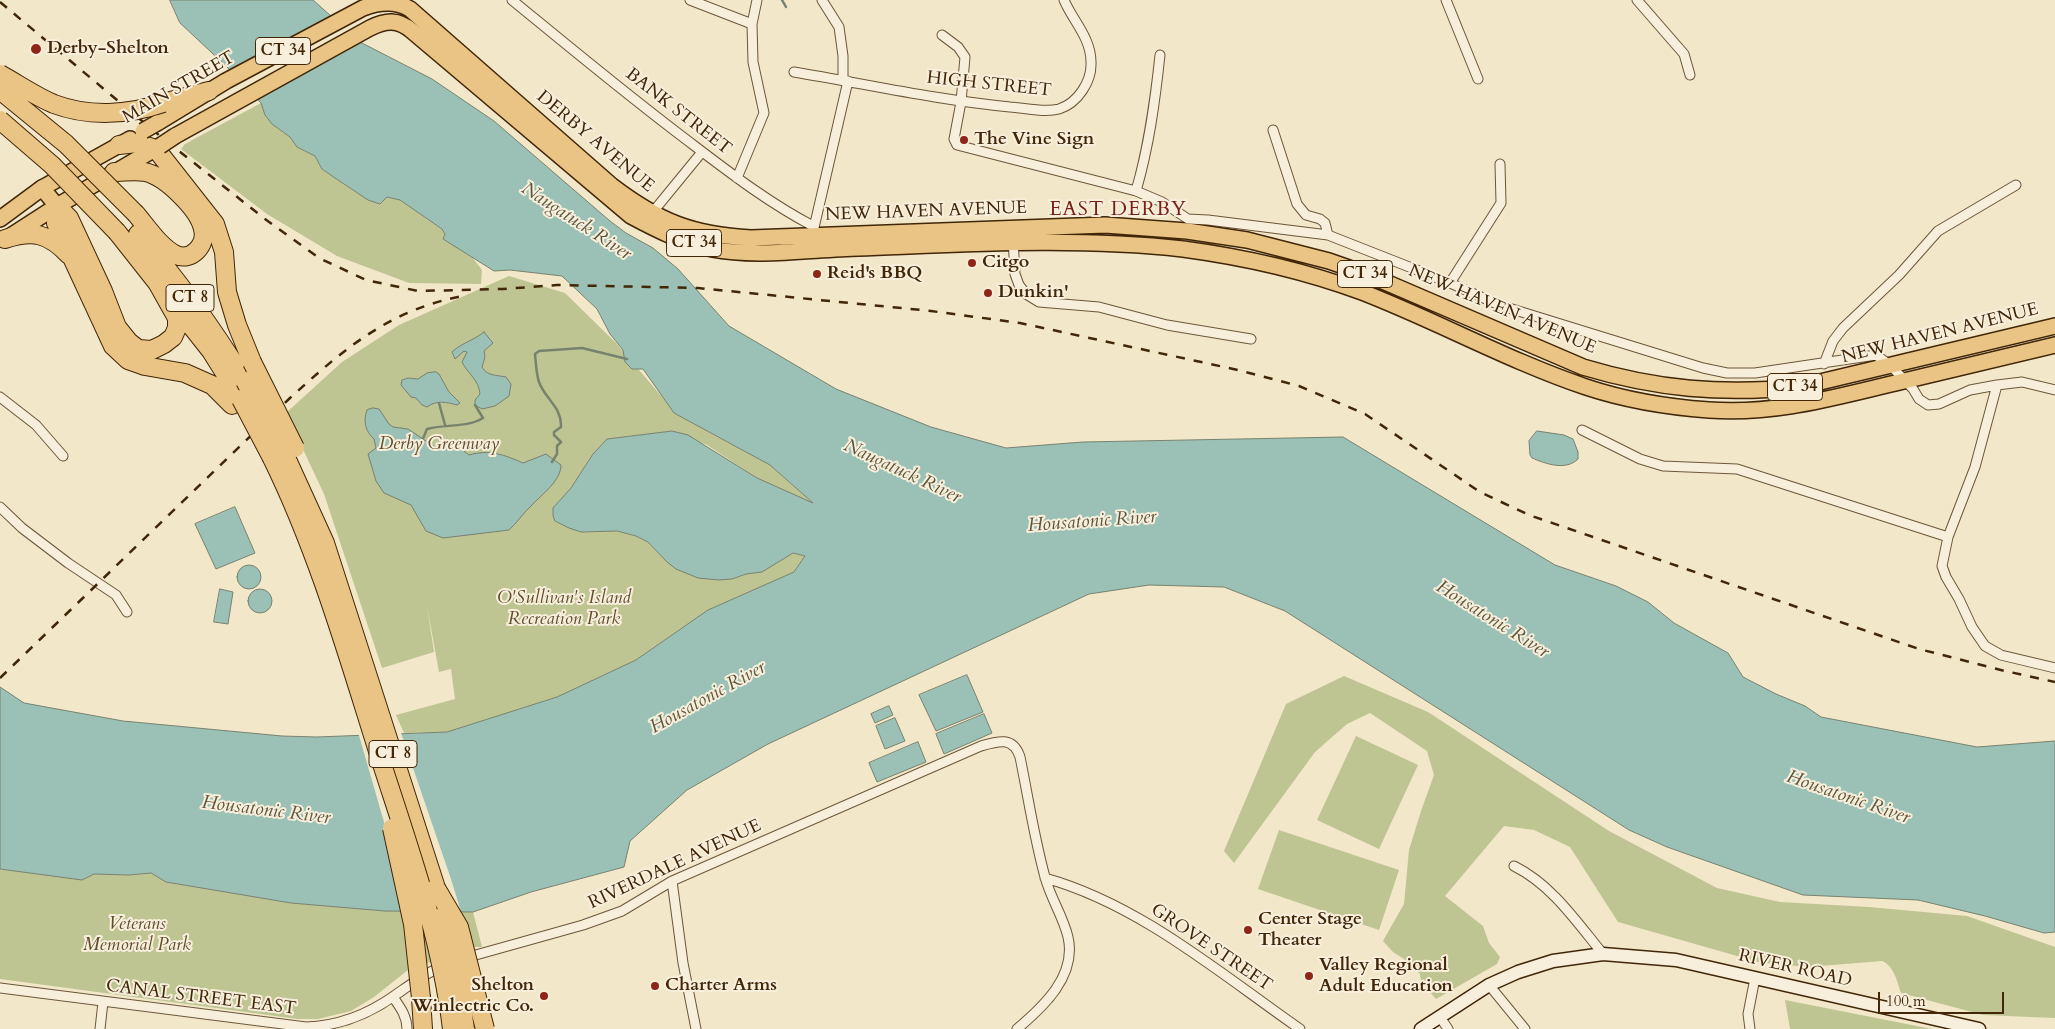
<!DOCTYPE html>
<style>
body{margin:0}
#map{position:relative;width:2055px;height:1029px;overflow:hidden;background:#f2e7c9;font-family:Cardo,serif}
canvas{display:block}
.scale{position:absolute;left:1878px;top:992px;width:126px;height:22px;box-sizing:border-box;border:2px solid #412607;border-top:0;padding-left:6px;font-size:15px;line-height:18px;white-space:nowrap;color:#412607;-webkit-text-stroke:4px #f7efdc;paint-order:stroke}
</style>
<div id="map">
<canvas width="2055" height="1029"></canvas>
<div class="scale">100 m</div>
</div>
<script>
const c = document.querySelector('canvas').getContext('2d');
c.lineJoin = 'round';
function fill(path, color) { c.fillStyle = color; c.fill(path, 'evenodd'); }
function strokePath(path, color, width, dash) { c.strokeStyle = color; c.lineWidth = width; c.lineCap = dash ? 'butt' : 'round'; c.setLineDash(dash || []); c.stroke(path); }
function write(font, color, halo, rows, align = 'center') {
  c.font = font + ' Cardo,serif'; c.lineWidth = 4; c.setLineDash([]); c.textBaseline = 'middle'; c.strokeStyle = halo; c.fillStyle = color; for (const [text, x, y, turn = 0] of rows) {
    c.save(); c.translate(x, y); c.rotate((+turn || 0) * Math.PI / 180); c.textAlign = isNaN(turn) ? turn : align; if (halo) c.strokeText(text, 0, 0); c.fillText(text, 0, 0); c.restore();
  }
}
fill(new Path2D(`
 M261,103L265,115L272,124L290,137L297,147L315,156L322,169L353,190L380,204L387,197L400,200L442,229L445,234L443,239L472,257L482,270L481,284L409,283L337,256L267,214L181,149L185,144Z
 M509,276L565,293L616,343L669,405L674,413L770,465L815,505L757,478L707,445L672,431L607,439L593,454L571,488L553,508L555,521L581,532L617,531L636,536L648,542L667,562L732,579L746,574L762,572L793,553L805,556L794,572L708,610L636,660L557,697L447,732L404,733L396,715L455,699L451,669L439,672L427,606L434,652L382,668L324,494L286,413L342,362L399,325Z
 M1344,676L1428,712L1609,831L1717,888L1780,902L1869,907L1967,916L2055,947V1018L1983,1015L1901,993C1897,981 1894,966 1882,961L1807,967L1758,962L1618,922L1570,847L1534,830L1504,826L1445,896L1483,926L1489,943L1500,957L1497,964L1436,999L1421,982L1420,974L1404,959L1393,952L1383,941L1404,904L1409,850L1421,811L1434,775L1427,751L1370,713L1347,724L1315,752L1234,863L1224,851L1286,704Z
 M1356,736L1418,765L1379,849L1317,820Z
 M1279,830L1399,870L1379,930L1258,889Z
 M0,869L82,880L94,874L129,875L151,873L166,882L291,903L385,911L473,912L482,947H473L408,970L374,997L351,1011L318,1019H298L0,979Z
 M1785,1000L1932,1029H1790Z`), '#bfc493');
const water = new Path2D(`
 M170,0H313L360,42L432,79L494,121L610,221L626,233L653,248L678,269L729,326L836,389L931,427L1006,448L1083,442L1343,437L1555,565L1616,586L1648,602L1674,623L1728,653L1743,677L1776,694L1805,706L1821,717L1977,747L2055,741V932L2044,933L1985,916L1918,900L1803,895L1667,847L1629,830L1285,611L1224,587L1149,585L1089,594L768,744L687,790L630,841L624,867L531,892L473,912L385,911L291,903L166,882L151,873L129,875L94,874L82,880L0,869V687L24,703L123,721L282,736L317,737L447,732L557,697L636,660L708,610L794,572L805,556L793,553L762,572L746,574L732,579L719,580L698,578L676,569L667,562L648,542L636,536L617,531L581,532L569,528L555,521L553,516V508L571,488L593,454L607,439L672,431L688,435L757,478L813,503L770,465L674,413L643,369H632L625,362L623,350L610,334L597,309L562,276L510,270L494,271L443,239L445,234L442,229L400,200L387,197L380,204L368,200L335,178L322,169L315,156L297,147L290,137L272,124L265,115L261,103L227,67L180,23Z
 M484,332L493,343L484,351L485,357L482,367C487,376 496,375 506,377L511,384L509,396L495,406L482,409L475,405V400L480,394C479,380 468,374 462,362L467,352L464,351L455,359L452,352C463,342 473,341 484,332Z
 M436,372L439,374L449,392L460,403L457,405C447,402 436,400 427,407L422,405L416,398L411,397L401,385L402,380L408,378L418,379L427,373Z
 M373,408L379,409L389,424L393,427L408,429L438,449L449,443L456,445L469,455C489,449 505,455 523,463L546,454L561,465C561,481 541,495 531,506C523,513 517,523 509,530L443,538L426,531L411,505L384,493L376,481L368,454L376,448L374,439C365,431 363,421 367,410Z
 M1537,431L1564,435L1573,439L1578,452V459C1566,471 1546,464 1532,458L1530,455L1529,441Z
 M235,507L255,553L216,569L195,524Z
 M237 577a12 12 0 1 1 24 0a12 12 0 1 1-24 0Z
 M220,589L233,592L228,624L214,622Z
 M248 601a12 12 0 1 1 24 0a12 12 0 1 1-24 0Z
 M967,675L983,712L936,731L919,695Z
 M889,706L893,715L875,723L871,714Z
 M984,714L992,733L944,754L936,734Z
 M895,718L905,741L885,749L876,726Z
 M918,742L926,762L877,782L869,763Z`);
fill(water, '#9bc0b5');
strokePath(water, '#77826f', 1);
fill(new Path2D(`
 M333,15L361,40L254,98L228,72Z
 M400,730L451,879L462,915L403,914L390,843L358,732Z`), '#f2e7c9');
strokePath(new Path2D(`
 M782,0L786,7
 M439,403L445,425
 M422,441L427,429C444,424 467,428 483,418L475,405
 M552,462L557,454V446L561,442L554,435V432L561,427C562,407 545,399 539,382C536,373 536,363 535,354L539,351L582,348L627,359`), '#77826f', 2.5);
const minor = new Path2D(`
 M512,0C573,50 633,100 696,147C734,176 771,204 813,226
 M690,0L752,24
 M822,0L839,27L843,56V80
 M1446,0L1478,79
 M1637,0L1684,54L1690,75
 M942,35L958,47L965,57L961,102L954,139L957,145L1136,191L1162,202L1188,219
 M794,72C866,84 937,100 1010,107C1025,108 1045,113 1059,109C1078,103 1092,81 1091,62C1091,38 1073,21 1064,0
 M1273,130L1297,204L1306,215L1320,219L1325,223L1328,235
 M737,178L764,113L753,62L752,24L757,0
 M1136,191C1149,146 1155,102 1160,55
 M652,213L702,152
 M1188,219L1208,220L1328,235L1450,283L1499,305L1703,368L1727,373H1755L1876,355L1891,366L1913,389L1919,399L1928,405L1939,404L1970,390L1997,385L2022,382L2055,390
 M813,232L848,81
 M1013,239L1015,274L1019,285L1026,294L1039,302L1099,307L1167,325L1251,339
 M1450,283L1501,203L1500,164
 M1824,364L1833,341L1843,328L1899,275L1938,231L2016,185
 M1997,385L1975,467L1948,537L1942,566L1946,577L1959,599L1972,627L1985,646L2001,655L2055,668
 M0,397L36,425L63,456
 M1582,430L1640,459L1663,466L1737,469L1948,537
 M0,507L22,528L68,563L116,595L127,612
 M1514,866C1552,885 1576,921 1603,954
 M1045,878C1139,904 1221,974 1300,1029
 M672,881L683,963L696,1029
 M465,958L583,925L622,911L672,881L981,746C998,741 1013,736 1020,757C1028,796 1034,837 1045,877C1050,897 1063,916 1068,937C1077,976 1043,1007 1017,1029
 M1489,985L1525,1029
 M0,988L306,1027C339,1026 367,1015 394,996C410,985 425,973 444,966
 M393,997C400,1007 407,1016 407,1029
 M1440,1017L1448,1029
 M100,1029L103,1002
 M1750,1029L1748,1014L1755,978`);
const secondary = new Path2D(`
 M1421,1029L1489,985L1518,972L1553,961L1603,954L1676,960L1979,1029`);
const primary = new Path2D(`
 M0,219L42,188
 M9,237L57,206`);
const trunk = new Path2D(`
 M157,123L226,81L363,8C379,2 395,0 410,9L612,186C658,221 692,235 751,238L1105,225L1187,231L1247,240L1329,261L1369,275L1583,367C1656,389 1723,395 1799,387L2055,326
 M175,136L370,28C386,20 398,19 412,31L631,216C657,230 683,243 712,249C757,258 813,249 859,248C967,244 1075,237 1183,249C1243,257 1305,271 1362,292C1437,321 1509,361 1586,387C1625,400 1667,407 1709,410C1778,415 1838,396 1904,381C1955,369 2005,357 2055,345
 M130,139L42,188L57,206L160,146`);
const motorway = new Path2D(`
 M163,103L209,91
 M119,145L137,143L156,149L215,224L224,252L227,292L237,325L252,362
 M114,172C124,172 135,170 145,172C165,176 199,209 203,229C207,244 192,262 176,255C160,247 147,227 136,214
 M57,206L56,223L113,346L128,360L145,366L185,373L212,385L232,405
 M57,206L69,218L103,291L117,327L129,342L138,349L152,350L164,344L173,337L177,328V318L154,277
 M117,232L211,351L241,399
 M138,234C178,280 213,329 245,381
 M5,239C33,230 48,233 69,255
 M284,453L325,543L436,888
 M272,458C320,556 349,660 382,764
 M421,998L423,1029`);
strokePath(minor, '#6d5638', 11);
strokePath(secondary, '#412607', 15);
strokePath(primary, '#412607', 18);
strokePath(trunk, '#412607', 18);
strokePath(motorway, '#412607', 20);
strokePath(minor, '#f7efdc', 9);
strokePath(secondary, '#f7efdc', 12);
strokePath(primary, '#e9c484', 15);
strokePath(trunk, '#e9c484', 15);
strokePath(motorway, '#e9c484', 18);
strokePath(new Path2D(`
 M0,2L160,136L265,219L319,258L366,280L418,291L503,289L557,285L698,288L931,311L1020,323L1238,370L1299,386L1365,414L1480,492L1529,515L1919,649L2005,671L2055,682
 M0,678L290,398C346,347 392,308 468,295`), '#412607', 2.5, [9, 9]);
const trunkBridge = new Path2D(`
 M143,131L157,123
 M160,146L175,136`);
const motorwayBridge = new Path2D(`
 M0,74C18,84 35,96 54,104C88,117 129,115 163,103
 M0,90L66,144L136,214
 M0,120L52,165L117,232
 M252,362L295,448
 M245,381L284,453
 M241,399L272,458
 M382,764C410,851 441,937 452,1029
 M392,828L413,924L421,998
 M436,888L459,927L485,1029
 M444,915L455,961L465,1029`);
strokePath(trunkBridge, '#412607', 18, []);
strokePath(motorwayBridge, '#412607', 20, []);
strokePath(trunkBridge, '#e9c484', 15);
strokePath(motorwayBridge, '#e9c484', 18);
for (const [x, y, r, color] of [
 [36,49,6,"#8f2418"],
 [964,140,5,"#8f2418"],
 [972,263,5,"#8f2418"],
 [817,274,5,"#8f2418"],
 [988,293,5,"#8f2418"],
 [1248,930,5,"#8f2418"],
 [1309,976,5,"#8f2418"],
 [655,986,5,"#8f2418"],
 [544,996,5,"#8f2418"]
]) { const dot = new Path2D(); dot.arc(x, y, r, 0, 2 * Math.PI); c.fillStyle = color; c.fill(dot); strokePath(dot, '#f7efdc', 2); }
for (const [x, y, w] of [
 [283,51,55],
 [694,243,55],
 [1365,274,55],
 [190,298,48],
 [1795,387,55],
 [393,754,48]
]) { const box = new Path2D(); box.roundRect(x - w / 2, y - 13.5, w, 27, 4); c.fillStyle = '#f7efdc'; c.fill(box); strokePath(box, '#412607', 1); }
write('bold 16px', '#412607', null, [
 ["CT 34",283,51],
 ["CT 34",694,243],
 ["CT 34",1365,274],
 ["CT 8",190,298],
 ["CT 34",1795,387],
 ["CT 8",393,754]
]);
write('bold 18px', '#412607', '#f7efdc', [
 ["Derby-Shelton",47,49],
 ["The Vine Sign",974,140],
 ["Citgo",982,263],
 ["Reid's BBQ",827,274],
 ["Dunkin'",998,293],
 ["Center Stage",1258,920],
 ["Theater",1258,941],
 ["Valley Regional",1319,966],
 ["Adult Education",1319,987],
 ["Shelton",534,986,"right"],
 ["Winlectric Co.",534,1007,"right"],
 ["Charter Arms",665,986]
], 'left');
write('18px', '#412607', '#f7efdc', [
 ["HIGH STREET",989,85,6],
 ["MAIN STREET",179,88,-30],
 ["BANK STREET",678,112,38],
 ["DERBY AVENUE",595,142,40],
 ["NEW HAVEN AVENUE",926,212,-2],
 ["NEW HAVEN AVENUE",1502,310,23],
 ["NEW HAVEN AVENUE",1940,334,-14],
 ["RIVERDALE AVENUE",675,865,-25],
 ["GROVE STREET",1211,948,34],
 ["RIVER ROAD",1795,969,13],
 ["CANAL STREET EAST",201,998,7]
]);
write('italic 18px', '#604e2a', '#f7efdc', [
 ["Derby Greenway",439,445],
 ["O'Sullivan's Island",564,599],
 ["Recreation Park",564,620],
 ["Veterans",137,925],
 ["Memorial Park",137,946]
]);
write('italic 19px', '#5c543b', '#f7efdc', [
 ["Naugatuck River",576,222,33],
 ["Naugatuck River",902,472,25],
 ["Housatonic River",1092,522,-4],
 ["Housatonic River",1492,620,32],
 ["Housatonic River",708,698,-29],
 ["Housatonic River",1848,798,19],
 ["Housatonic River",266,811,7]
]);
c.letterSpacing = '1px';
write('20px', '#7a1f14', '#f7efdc', [
 ["EAST DERBY",1118,210]
]);
c.letterSpacing = '0px';
</script>
